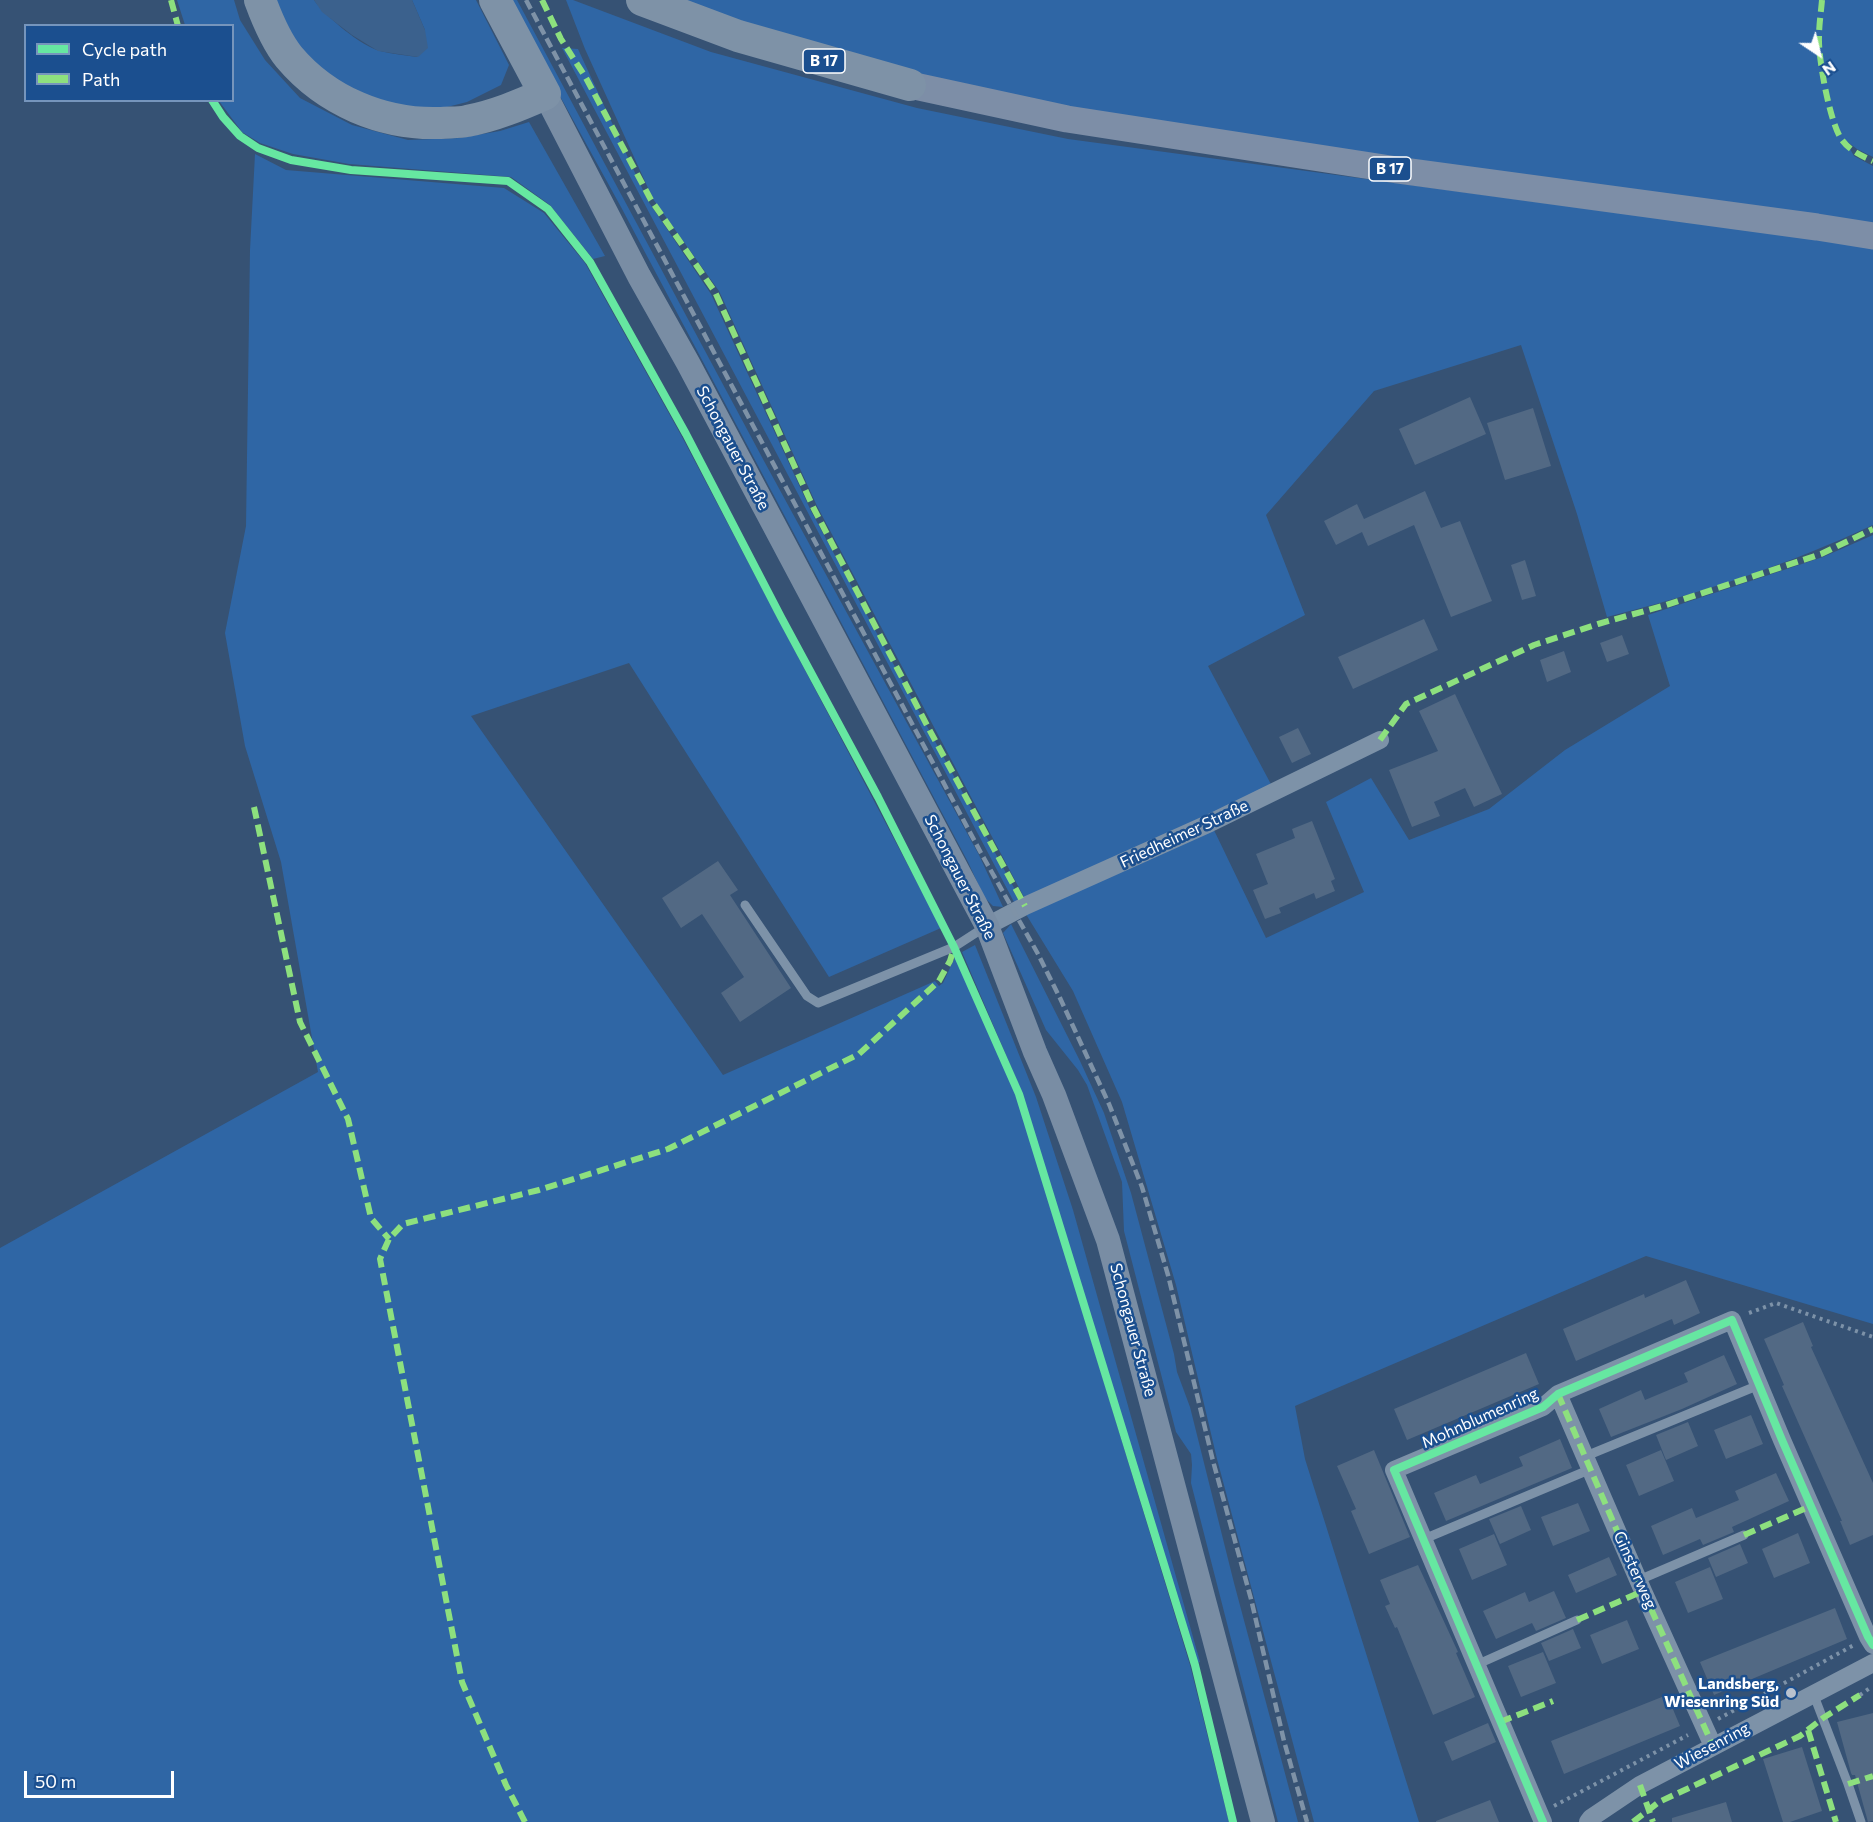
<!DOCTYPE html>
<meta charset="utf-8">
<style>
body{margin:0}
#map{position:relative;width:1873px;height:1822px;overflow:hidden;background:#365274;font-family:Commissioner,sans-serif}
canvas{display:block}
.legend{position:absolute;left:24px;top:24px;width:210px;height:78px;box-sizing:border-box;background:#1b4f8f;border:2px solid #7695bc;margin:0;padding:8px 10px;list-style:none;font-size:18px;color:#fff}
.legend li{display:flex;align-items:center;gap:12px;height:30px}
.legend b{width:30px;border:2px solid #7695bc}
.north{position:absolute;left:1789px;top:24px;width:60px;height:60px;-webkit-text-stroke:4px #1b4f8f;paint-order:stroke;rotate:145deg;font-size:16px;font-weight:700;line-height:24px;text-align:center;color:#fff}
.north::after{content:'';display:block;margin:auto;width:21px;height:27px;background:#fff;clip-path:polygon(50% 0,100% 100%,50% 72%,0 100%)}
.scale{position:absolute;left:24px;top:1771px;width:150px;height:27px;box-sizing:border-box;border:3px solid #fff;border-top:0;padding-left:8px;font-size:18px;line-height:21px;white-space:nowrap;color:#fff;-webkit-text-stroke:4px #1b4f8f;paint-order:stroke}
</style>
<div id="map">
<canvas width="1873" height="1822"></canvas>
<ul class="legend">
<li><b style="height:8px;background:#66e7a1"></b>Cycle path</li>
<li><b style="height:8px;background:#8de07e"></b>Path</li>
</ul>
<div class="north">N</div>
<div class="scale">50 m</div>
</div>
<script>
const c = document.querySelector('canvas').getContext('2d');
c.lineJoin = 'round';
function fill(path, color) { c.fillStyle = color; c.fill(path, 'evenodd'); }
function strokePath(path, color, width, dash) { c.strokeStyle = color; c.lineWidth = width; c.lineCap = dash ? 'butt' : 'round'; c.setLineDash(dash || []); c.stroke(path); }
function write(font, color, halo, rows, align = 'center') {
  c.font = font + ' Commissioner,sans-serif'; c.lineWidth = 5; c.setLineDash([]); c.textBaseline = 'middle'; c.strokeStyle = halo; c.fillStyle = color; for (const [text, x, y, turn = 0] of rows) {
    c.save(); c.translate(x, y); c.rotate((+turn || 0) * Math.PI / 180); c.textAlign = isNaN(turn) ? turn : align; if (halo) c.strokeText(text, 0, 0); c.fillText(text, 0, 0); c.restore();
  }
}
fill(new Path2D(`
 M177,0H234L240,20L265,60L300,98L352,125L408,140L459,138L500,131L529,122L605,256L593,259L550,205L511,177L349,164L293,154L260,143L242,132L219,101L232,100V26L185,25Z
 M273,0H314C325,16 361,46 380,51C392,54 405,55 417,57L425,30L412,0H476L509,65L501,85L467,102L423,113L375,103L326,76L294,43Z
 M507,0H517L764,461L979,855L1003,907L993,906L984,897L968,862L621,207Z
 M566,0H573L711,52L917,108L1068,139L1873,247V525C1788,565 1698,594 1607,617L1577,514L1521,345L1374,391L1266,515L1305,615L1208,666L1273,788L1026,901L817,506L719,291L653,199L585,49Z
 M658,0H1873V157L1857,149L1845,140L1854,156L1873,166V224L1397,161L924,84Z
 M562,48L578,49L648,201L711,294L811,511L1020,899L1014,902Z
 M255,154L286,170L504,188L544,213L585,263L681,435L941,928L829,977L629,663L471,716L723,1075L935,981L939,986L943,983L955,957L1016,1093L1190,1665L1229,1822H0V1248L318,1072L281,862L245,746L225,633L246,526L250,250Z
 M1873,535V1324L1646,1256L1295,1406L1305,1459L1419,1822H1314L1217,1459L1176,1285L1122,1102L1073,991L1024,911L1212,826L1266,938L1364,892L1326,802L1371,778L1409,840L1489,809L1565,750L1670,686L1648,615L1823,557Z
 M1011,924L1080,1061L1104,1113L1131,1193L1174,1354L1177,1372L1190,1407L1234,1583L1298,1822H1278L1191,1483L1192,1465L1191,1454L1176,1432L1124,1231L1122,1182L1087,1085L1078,1070L1046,1030L1003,933Z
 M975,945L1036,1097L1073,1210L1200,1662L1197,1663L1021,1090L962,952Z`), '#2f66a5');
fill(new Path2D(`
 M314,0H412L425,30L428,48L418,57L378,51L352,35L322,12Z`), '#3b618d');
fill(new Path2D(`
 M1470,397L1486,434L1415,465L1399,429Z
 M1533,408L1551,466L1505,480L1487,423Z
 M1425,491L1441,528L1460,521L1492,601L1451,617L1414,525L1368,546L1362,532L1336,545L1324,521L1357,504L1364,519Z
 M1525,560L1536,596L1522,600L1511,565Z
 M1424,619L1438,650L1353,689L1338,657Z
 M1622,635L1629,654L1607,662L1600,643Z
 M1564,651L1571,672L1547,682L1540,660Z
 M1455,694L1502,794L1474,807L1465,788L1434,802L1440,816L1412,827L1389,770L1438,751L1419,711Z
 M1298,728L1311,754L1292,763L1279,737Z
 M1312,821L1335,879L1331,881L1335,891L1316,899L1314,893L1279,908L1281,913L1265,919L1253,890L1268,884L1256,854L1295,838L1292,829Z
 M718,861L738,890L730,895L791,988L740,1022L721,993L744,977L702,914L681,928L662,898Z
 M1686,1280L1700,1313L1674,1325L1672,1319L1576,1361L1563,1329L1644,1294L1645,1298Z
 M1803,1322L1813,1346L1811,1347L1873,1483V1535L1850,1545L1840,1521H1842L1782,1386L1784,1385L1764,1339Z
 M1526,1353L1539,1384L1407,1440L1394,1409Z
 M1724,1355L1737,1384L1682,1409L1611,1437L1599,1409L1641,1390L1645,1400L1688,1382L1684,1373Z
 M1751,1415L1763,1444L1726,1459L1714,1430Z
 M1688,1422L1698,1446L1666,1460L1656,1435Z
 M1560,1439L1572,1468L1446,1521L1434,1493L1476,1475L1480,1484L1523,1466L1519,1457Z
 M1374,1450L1410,1537L1369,1554L1351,1511L1356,1509L1337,1466Z
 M1661,1450L1674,1481L1639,1496L1626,1465Z
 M1776,1473L1789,1501L1732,1527L1734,1532L1703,1545L1700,1539L1663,1555L1651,1526L1692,1508L1696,1518L1739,1500L1735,1491Z
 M1578,1503L1590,1531L1553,1546L1541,1517Z
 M1521,1506L1531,1530L1500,1544L1489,1519Z
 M1798,1533L1810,1563L1774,1578L1762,1549Z
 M1494,1534L1507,1565L1472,1580L1459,1549Z
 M1740,1544L1748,1563L1716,1577L1708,1558Z
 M1609,1557L1617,1575L1576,1593L1568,1575Z
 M1418,1565L1458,1652L1456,1653L1475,1697L1433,1715L1397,1627L1395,1628L1385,1606L1390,1604L1380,1580Z
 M1710,1567L1723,1599L1688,1613L1675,1582Z
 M1554,1591L1566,1618L1536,1631L1532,1623L1496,1639L1483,1611L1525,1592L1529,1602Z
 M1835,1608L1847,1639L1714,1695L1700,1662Z
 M1627,1620L1639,1649L1602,1664L1590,1635Z
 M1573,1629L1581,1648L1549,1661L1541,1643Z
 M1543,1652L1556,1683L1521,1697L1508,1666Z
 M1667,1695L1680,1726L1564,1774L1551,1741Z
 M1873,1713V1821L1868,1822L1855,1775H1852L1851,1773L1837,1722Z
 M1488,1723L1496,1742L1452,1761L1444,1742Z
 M1802,1747L1822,1811L1790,1822H1783L1763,1759Z
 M1490,1800L1499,1822H1436V1821Z
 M1726,1802L1732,1822H1672V1818Z`), '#526984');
strokePath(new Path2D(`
 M1749,1313L1776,1303L1873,1337
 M1860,1695L1870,1688
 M1718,1719L1854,1645
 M1554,1806L1688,1735`), '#7d92a8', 4, [3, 4.5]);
strokePath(new Path2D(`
 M745,905L807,996L818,1003L954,947L985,927
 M1586,1456L1759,1385
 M1424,1539L1591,1469
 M1639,1580L1744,1535
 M1476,1665L1577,1620
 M1813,1693L1848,1784L1861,1822`), '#7d92a8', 9);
strokePath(new Path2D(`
 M987,926L1025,906L1210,823L1380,740
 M1558,1394L1643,1591L1713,1746
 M1543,1822L1394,1470L1543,1407L1558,1394L1732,1320L1782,1440L1868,1637L1873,1645
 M1588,1822L1591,1818L1640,1785L1873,1663`), '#7d92a8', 18);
strokePath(new Path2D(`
 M545,94L639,276L688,363L987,926L1035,1052L1054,1095L1108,1240L1263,1822`), '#798da4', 24);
strokePath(new Path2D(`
 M910,85L1067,119L1397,170L1817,227L1873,236`), '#7d8ea7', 27);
strokePath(new Path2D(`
 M260,0C267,19 276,41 289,57C326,101 383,125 440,123C449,122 458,123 467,121C494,116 520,105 545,94L495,0
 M642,0L738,36L910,85`), '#7e92a7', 32);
strokePath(new Path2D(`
 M526,0L981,853L1038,954L1060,998L1109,1104L1142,1187L1168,1275L1213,1461L1251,1599L1284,1741L1307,1822`), '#7e92a7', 4.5, [10, 4.5]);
strokePath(new Path2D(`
 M171,0L178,26
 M542,0L561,39L586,78L651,200L715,292L814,509L929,729L1025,906
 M1822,0C1821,12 1819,25 1819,37C1818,58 1830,124 1842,140C1850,151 1862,156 1873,161
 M1380,740L1406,704L1534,645L1598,624L1666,605L1821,554L1873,529
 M254,807L300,1022L348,1119L371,1218L389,1239
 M1558,1394L1643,1591L1713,1746
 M1744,1535L1811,1506
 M1577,1620L1643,1591
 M1500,1722L1553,1701
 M1808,1730L1836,1822
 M1848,1784L1873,1776
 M1640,1785L1653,1822
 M525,1822L506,1785L462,1682L380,1259L389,1239L403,1224L539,1190L668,1149L859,1054L939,981L950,961L954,948
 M1633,1822L1659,1802L1800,1736L1823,1718L1860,1695`), '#8de07e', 6, [12, 6]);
strokePath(new Path2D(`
 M212,100L223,117L240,136L258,148L291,160L351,170L508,181L548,209L590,262L686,434L781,617L878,797L954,947L1019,1094L1195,1665L1233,1822
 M1543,1822L1394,1470L1543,1407L1558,1394L1732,1320L1782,1440L1868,1637L1873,1645`), '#66e7a1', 8);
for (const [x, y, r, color] of [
 [1791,1693,6,"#b9c2ce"]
]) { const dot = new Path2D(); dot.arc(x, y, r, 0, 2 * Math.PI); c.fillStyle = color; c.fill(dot); strokePath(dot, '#1b4f8f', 2); }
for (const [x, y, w] of [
 [824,61,42],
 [1390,169,42]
]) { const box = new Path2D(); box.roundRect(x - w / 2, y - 12, w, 24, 4.5); c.fillStyle = '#1b4f8f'; c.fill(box); strokePath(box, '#fff', 1.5); }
write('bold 15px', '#fff', null, [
 ["B 17",824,61],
 ["B 17",1390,169]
]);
write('16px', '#fff', '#1b4f8f', [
 ["Schongauer Straße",733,448,62],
 ["Friedheimer Straße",1184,834,-25],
 ["Schongauer Straße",960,877,63],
 ["Schongauer Straße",1133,1330,75],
 ["Mohnblumenring",1480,1418,-24],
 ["Ginsterweg",1635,1570,66],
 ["Wiesenring",1712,1746,-28]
]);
write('bold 16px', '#fff', '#1b4f8f', [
 ["Landsberg,",1779,1684],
 ["Wiesenring Süd",1779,1702]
], 'right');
</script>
